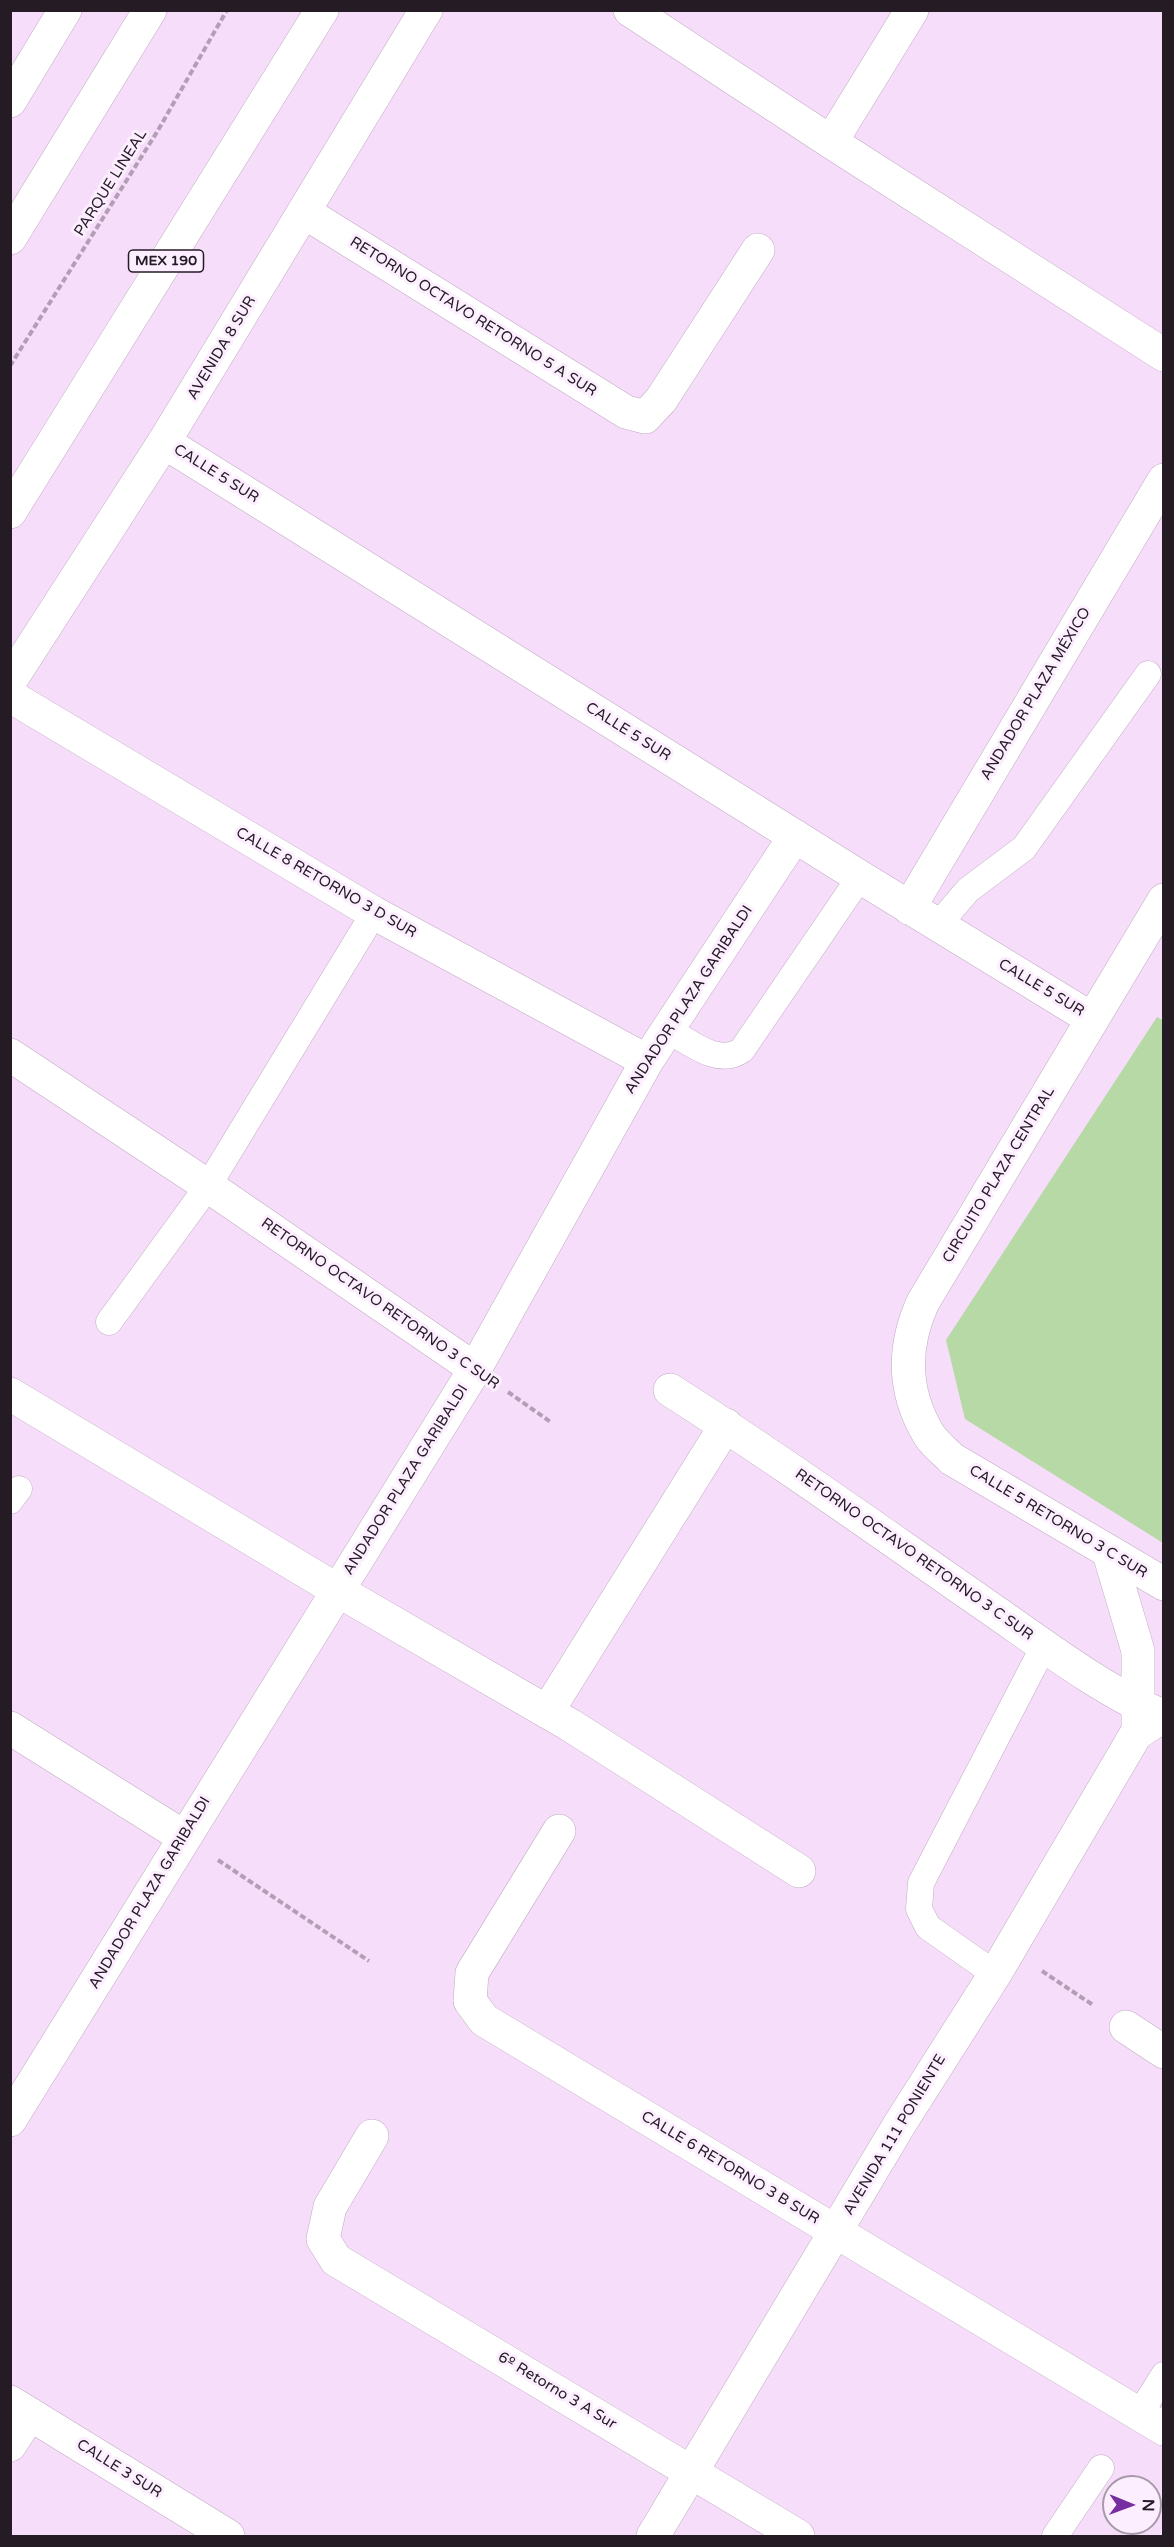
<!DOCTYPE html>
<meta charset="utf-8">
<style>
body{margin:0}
#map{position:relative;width:1174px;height:2547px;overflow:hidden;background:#f6ddf9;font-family:"Varela Round",sans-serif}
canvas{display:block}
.frame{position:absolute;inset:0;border:12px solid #241b25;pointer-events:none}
.north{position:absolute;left:1102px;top:2475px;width:60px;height:60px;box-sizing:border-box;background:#fdeeff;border:2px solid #a69aa8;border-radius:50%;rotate:91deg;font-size:16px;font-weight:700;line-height:24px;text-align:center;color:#241b25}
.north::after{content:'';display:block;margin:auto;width:21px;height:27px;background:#762d9f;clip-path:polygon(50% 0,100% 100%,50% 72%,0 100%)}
</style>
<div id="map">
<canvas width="1174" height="2547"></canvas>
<div class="frame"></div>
<div class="north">N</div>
</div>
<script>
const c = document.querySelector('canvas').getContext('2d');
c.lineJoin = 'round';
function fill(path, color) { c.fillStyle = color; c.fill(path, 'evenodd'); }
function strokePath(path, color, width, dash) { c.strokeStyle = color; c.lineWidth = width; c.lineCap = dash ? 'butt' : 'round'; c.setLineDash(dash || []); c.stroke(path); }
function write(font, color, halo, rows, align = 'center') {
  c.font = font + ' "Varela Round",sans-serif'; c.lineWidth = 6; c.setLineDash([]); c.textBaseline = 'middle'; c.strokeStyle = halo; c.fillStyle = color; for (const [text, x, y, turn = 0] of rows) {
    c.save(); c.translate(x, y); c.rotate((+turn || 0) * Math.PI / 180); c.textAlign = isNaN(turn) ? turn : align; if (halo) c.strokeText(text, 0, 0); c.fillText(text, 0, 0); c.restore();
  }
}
fill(new Path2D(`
 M1157,1017L1164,1021L1163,1543L965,1419L946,1340Z`), '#b6d9a6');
const lane = new Path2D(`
 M938,925L968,890L1024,848L1148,674
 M668,1030C690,1042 718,1067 742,1050L860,877
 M109,1322L208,1186L374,913
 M10,1501L19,1489
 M995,1974L928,1927L919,1909L921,1883L1044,1646
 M1139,2415L1164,2375
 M1055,2536L1101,2468`);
const street = new Path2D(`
 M630,10L831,142L1164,355
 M831,142L912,10
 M304,212L626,412L645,417L661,400L758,250
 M164,442L860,877L1092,1019
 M10,696L374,913L647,1061
 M1164,900L923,1302C902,1348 903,1392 929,1435C935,1444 945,1452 952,1459L1164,1584
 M909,908L1164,480
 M10,1055L208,1186L475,1369
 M670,1390C777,1458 880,1532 984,1604C1038,1641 1101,1690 1161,1715
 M10,1394L337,1590L570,1725L799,1871
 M1109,1553L1138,1651V1724
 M547,1712L726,1425
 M10,1728L184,1837
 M559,1831L472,1973L470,2001L484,2020L1164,2429
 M1126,2027L1164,2052
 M10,2120L475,1369L647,1061L795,836
 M372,2136L330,2207L323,2239L336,2260L798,2536
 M10,2402L228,2536
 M10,2445L30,2414
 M653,2536L901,2122L995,1974L1136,1734L1164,1715`);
const secondary = new Path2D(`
 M10,101L65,10
 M10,681L164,442L426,10`);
const highway = new Path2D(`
 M10,238L150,10
 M10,512L322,10`);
strokePath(lane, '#c2aac4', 27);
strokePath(street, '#c2aac4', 34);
strokePath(secondary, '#c2aac4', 34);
strokePath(highway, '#c2aac4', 34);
strokePath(new Path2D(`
 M10,366L157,132L227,10
 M508,1392L552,1423
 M218,1860L369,1961
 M1042,1971L1093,2005`), '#b39fb5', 4, [6, 3]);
strokePath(lane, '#fff', 26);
strokePath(street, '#fff', 33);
strokePath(secondary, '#fff', 33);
strokePath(highway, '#fff', 33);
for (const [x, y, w] of [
 [166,261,75]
]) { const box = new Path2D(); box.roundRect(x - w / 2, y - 11, w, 22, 4.5); c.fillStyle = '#fdeeff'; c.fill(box); strokePath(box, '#241b25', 1.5); }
write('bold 14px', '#241b25', null, [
 ["MEX 190",166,261]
]);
write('15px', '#241b25', '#fdeeff', [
 ["PARQUE LINEAL",111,183,-58],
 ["RETORNO OCTAVO RETORNO 5 A SUR",473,317,32],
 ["AVENIDA 8 SUR",222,348,-59],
 ["CALLE 5 SUR",216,474,32],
 ["ANDADOR PLAZA MÉXICO",1036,694,-59],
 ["CALLE 5 SUR",628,732,32],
 ["CALLE 8 RETORNO 3 D SUR",326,883,30],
 ["CALLE 5 SUR",1041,988,31],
 ["ANDADOR PLAZA GARIBALDI",689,1000,-57],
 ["CIRCUITO PLAZA CENTRAL",999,1175,-59],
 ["RETORNO OCTAVO RETORNO 3 C SUR",380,1304,35],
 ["ANDADOR PLAZA GARIBALDI",406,1480,-58],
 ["CALLE 5 RETORNO 3 C SUR",1058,1522,31],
 ["RETORNO OCTAVO RETORNO 3 C SUR",914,1555,35],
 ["ANDADOR PLAZA GARIBALDI",150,1893,-59],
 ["AVENIDA 111 PONIENTE",895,2135,-59],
 ["CALLE 6 RETORNO 3 B SUR",730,2168,31],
 ["6º Retorno 3 A Sur",557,2391,31],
 ["CALLE 3 SUR",119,2469,32]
]);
</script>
